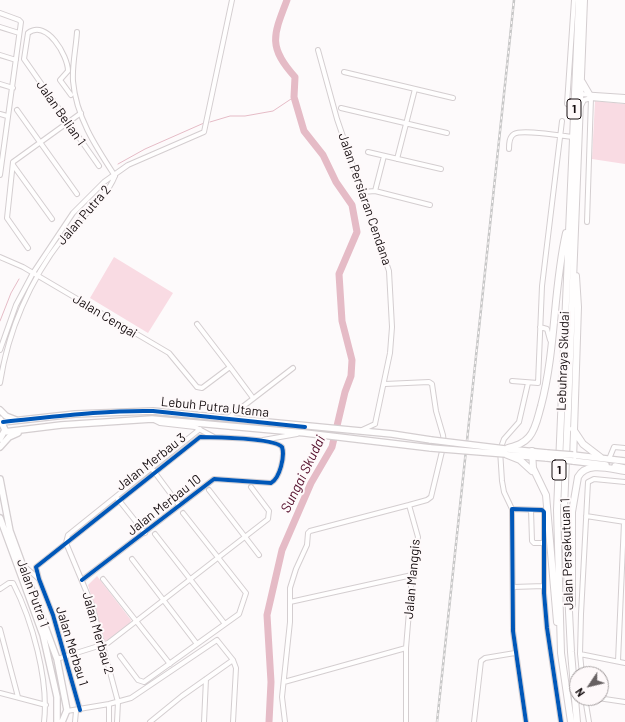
<!DOCTYPE html>
<style>
body{margin:0}
#map{position:relative;width:625px;height:722px;overflow:hidden;background:#fdfafb;font-family:Barlow,sans-serif}
canvas{display:block}
.north{position:absolute;left:569px;top:666px;width:40px;height:40px;box-sizing:border-box;background:#fef9fa;border:1px solid #a19b9c;border-radius:50%;rotate:235deg;font-size:11px;font-weight:700;line-height:16px;text-align:center;color:#160e10}
.north::after{content:'';display:block;margin:auto;width:14px;height:18px;background:#676162;clip-path:polygon(50% 0,100% 100%,50% 72%,0 100%)}
</style>
<div id="map">
<canvas width="625" height="722"></canvas>
<div class="north">N</div>
</div>
<script>
const c = document.querySelector('canvas').getContext('2d');
c.lineJoin = 'round';
function fill(path, color) { c.fillStyle = color; c.fill(path, 'evenodd'); }
function strokePath(path, color, width, dash) { c.strokeStyle = color; c.lineWidth = width; c.lineCap = dash ? 'butt' : 'round'; c.setLineDash(dash || []); c.stroke(path); }
function write(font, color, halo, rows, align = 'center') {
  c.font = font + ' Barlow,sans-serif'; c.lineWidth = 4; c.setLineDash([]); c.textBaseline = 'middle'; c.strokeStyle = halo; c.fillStyle = color; for (const [text, x, y, turn = 0] of rows) {
    c.save(); c.translate(x, y); c.rotate((+turn || 0) * Math.PI / 180); c.textAlign = isNaN(turn) ? turn : align; if (halo) c.strokeText(text, 0, 0); c.fillText(text, 0, 0); c.restore();
  }
}
fill(new Path2D(`
 M595,101L625,104V164L592,159Z
 M114,257L173,293L148,333L90,298Z
 M97,576L131,620L130,624L105,643L88,585Z`), '#f9dbe3');
strokePath(new Path2D(`
 M210,122L230,116H245L273,111L294,97
 M118,164L145,149L204,123
 M0,321L11,293L19,279`), '#e5bbc6', 1);
strokePath(new Path2D(`
 M269,722L271,682L267,615L282,550L311,483L332,447L345,392L351,376L352,360L342,321L339,274L357,232L352,205L336,182L323,155L304,131L294,97L295,77C268,47 273,36 287,0`), '#e5bbc6', 7);
const minor = new Path2D(`
 M0,13L19,20L21,22L0,175
 M0,27L19,33
 M77,32C76,48 72,65 73,81C76,117 96,147 115,176
 M318,50L337,119L389,271L392,327L390,353L375,424
 M0,55L16,60
 M344,72L453,98
 M0,84L13,88
 M580,94L625,97
 M71,95L60,80L68,71C68,56 47,19 28,33L24,59L99,166
 M581,106L584,100L591,98L625,101
 M574,107L567,104L574,0
 M341,108L447,133
 M17,110L77,194
 M0,114L7,116
 M509,149C509,144 509,137 514,134C522,129 561,136 573,137
 M368,152L441,169
 M397,159L415,89
 M13,165L52,219
 M375,191L384,156
 M363,192L375,191L430,205
 M587,222L591,98
 M28,248L7,218L13,162L81,113
 M0,257L23,267L169,353L197,387L202,388L230,367L253,398
 M197,324L230,367
 M540,327L547,329L550,340
 M0,350L16,305L33,273L73,213L104,182L128,165L204,132L232,0
 M512,381L538,383L542,286L562,121
 M0,383C8,331 30,280 62,239C79,218 105,201 115,176
 M385,384L429,382L432,384L436,411L443,435L444,443L431,497L427,500L409,505L418,537L412,575L406,648V722
 M228,418L293,368
 M154,420L160,423L195,427L214,437
 M362,430L375,424
 M263,440L297,434
 M609,459L614,447L625,448
 M153,470L179,505
 M209,490L259,555
 M118,499L145,533
 M512,509L504,492L502,481L500,450L504,439L519,422L528,383
 M531,510L532,541L534,543H544
 M586,516L625,522
 M155,534L225,624
 M66,543L92,605L118,702L117,722
 M66,543L68,535L200,429
 M132,559L197,644
 M24,566L39,579
 M103,579L170,664
 M513,587L544,586
 M0,589L9,583H13C32,620 49,680 44,722
 M290,602L412,575
 M0,629L18,697
 M580,654L625,663
 M120,656L138,680L144,682L239,614L246,593L183,513
 M57,659L108,643L268,519L269,511L251,487
 M618,661L624,522
 M582,674L580,654L581,614L588,482L594,479L625,482
 M284,682L406,648
 M0,693L46,705
 M585,698L589,722
 M598,698L625,702
 M80,710L53,615L39,579L36,567L200,437C214,437 274,438 282,447C285,456 280,478 271,483L214,479L82,580
 M67,711L109,704L131,698L217,640L233,660L236,668L233,722
 M75,722L76,711
 M109,722V704
 M150,722L182,696L233,660
 M204,722L206,679
 M285,722L282,697L290,622V588L296,569L307,545L308,533L310,531L409,505
 M474,722L481,661L485,658L515,653
 M526,722L513,631L512,509L542,510L544,512V593L547,628L561,722`);
const major = new Path2D(`
 M0,410L6,416L16,420
 M0,419L5,430L0,439
 M3,422L75,414L153,411L392,434L431,440
 M4,432L61,425L152,419L305,433L431,448
 M0,447L9,437L18,433
 M507,449L547,453
 M509,455L547,458
 M573,455L625,461
 M573,461L606,465
 M615,466L625,468
 M0,479L10,531L57,659L67,710L62,722
 M0,518L43,635L57,697V722`);
const highway = new Path2D(`
 M582,82L589,94
 M573,429L583,444L600,457
 M505,449C514,446 522,445 529,437C536,429 538,416 541,406C556,349 553,290 566,233
 M532,451L533,468L546,495L557,622
 M505,454L520,460L532,471
 M573,461L578,307L576,276
 M572,605V512L578,477C587,461 610,469 625,471
 M571,722L561,653L557,510L579,0
 M577,722L571,652L564,510L584,0`);
strokePath(minor, '#d4ced0', 6);
strokePath(major, '#d4ced0', 8);
strokePath(highway, '#d4ced0', 8);
strokePath(minor, '#fffefe', 4);
strokePath(major, '#fffefe', 5.5);
strokePath(highway, '#fffefe', 6);
const rail = new Path2D(`
 M437,722L514,0`);
strokePath(rail, '#c7c7c7', 2.5);
strokePath(rail, '#fef9fa', 1, [3]);
const majorBridge = new Path2D(`
 M431,440L505,449
 M431,448L505,454
 M547,453L573,455
 M547,458L573,461`);
strokePath(majorBridge, '#d4ced0', 8, []);
strokePath(majorBridge, '#fffefe', 5.5);
strokePath(new Path2D(`
 M3,422C53,417 103,410 153,411L305,427
 M80,710L53,615L39,579L36,567L200,437C214,437 274,438 282,447C285,456 280,478 271,483L214,479L82,580
 M526,722L513,631L512,509L542,510L544,512V593L547,628L561,722`), '#0057b8', 4);
for (const [x, y, w] of [
 [574,109,14],
 [559,470,14]
]) { const box = new Path2D(); box.roundRect(x - w / 2, y - 10, w, 20, 3); c.fillStyle = '#fef9fa'; c.fill(box); strokePath(box, '#160e10', 1); }
write('bold 12px', '#160e10', null, [
 ["1",574,109],
 ["1",559,470]
]);
write('13px', '#160e10', '#fef9fa', [
 ["Jalan Belian 1",61,113,55],
 ["Jalan Persiaran Cendana",365,199,71],
 ["Jalan Putra 2",84,215,-49],
 ["Jalan Cengai",105,316,31],
 ["Lebuhraya Skudai",563,361,-88],
 ["Lebuh Putra Utama",215,407,6],
 ["Jalan Merbau 3",151,462,-38],
 ["Jalan Merbau 10",164,505,-38],
 ["Jalan Persekutuan 1",567,554,-92],
 ["Jalan Manggis",412,579,-85],
 ["Jalan Putra 1",33,593,70],
 ["Jalan Merbau 2",98,633,74],
 ["Jalan Merbau 1",72,646,73]
]);
write('italic 14px', '#520c29', '#fef9fa', [
 ["Sungai Skudai",303,474,-64]
]);
</script>
